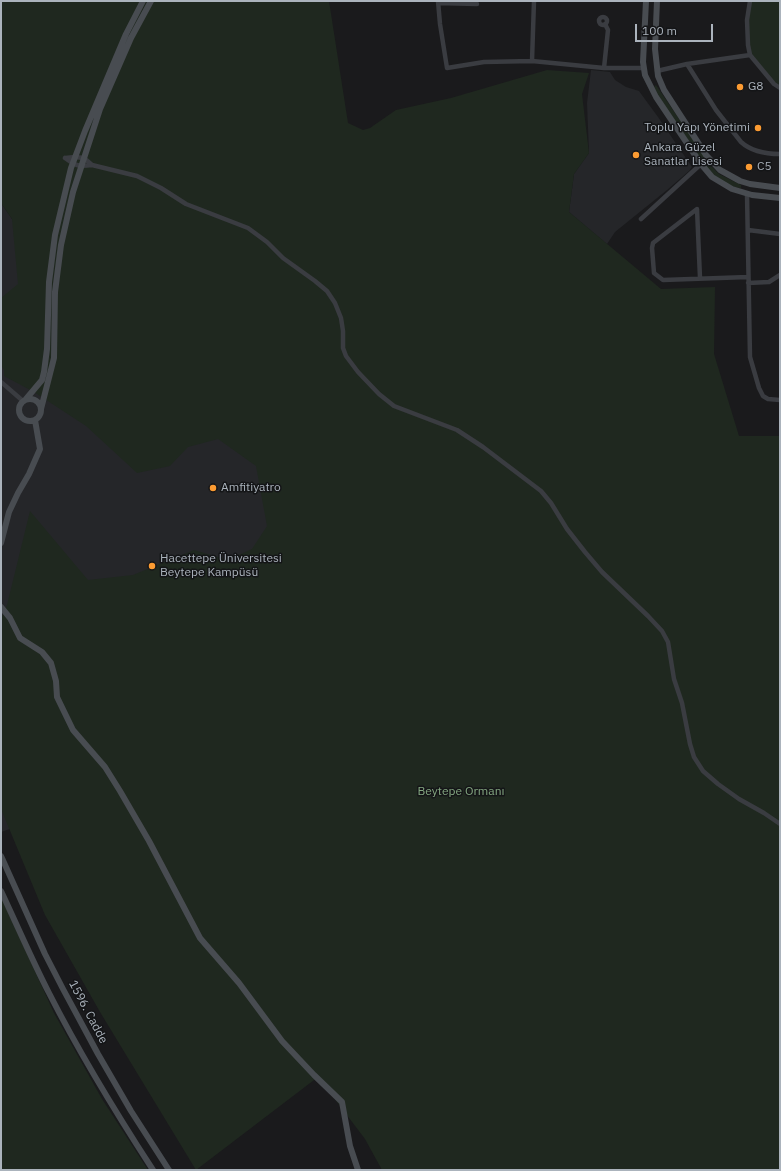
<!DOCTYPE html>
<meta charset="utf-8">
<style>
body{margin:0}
#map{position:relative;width:781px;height:1171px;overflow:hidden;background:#1a1a1c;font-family:"IBM Plex Sans",sans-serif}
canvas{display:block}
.frame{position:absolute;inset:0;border:2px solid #abb3bc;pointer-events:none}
.scale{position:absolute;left:635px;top:24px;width:78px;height:18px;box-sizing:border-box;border:2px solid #abb3bc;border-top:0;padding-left:5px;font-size:12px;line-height:14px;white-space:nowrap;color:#abb3bc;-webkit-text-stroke:3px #141517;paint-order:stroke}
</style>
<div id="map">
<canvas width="781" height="1171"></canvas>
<div class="frame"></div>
<div class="scale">100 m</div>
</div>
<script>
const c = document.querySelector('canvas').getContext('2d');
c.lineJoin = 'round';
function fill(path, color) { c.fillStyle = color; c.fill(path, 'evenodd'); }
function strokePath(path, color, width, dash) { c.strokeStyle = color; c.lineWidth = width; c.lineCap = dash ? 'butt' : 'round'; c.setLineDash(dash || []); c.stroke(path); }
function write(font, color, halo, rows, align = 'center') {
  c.font = font + ' "IBM Plex Sans",sans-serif'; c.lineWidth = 3; c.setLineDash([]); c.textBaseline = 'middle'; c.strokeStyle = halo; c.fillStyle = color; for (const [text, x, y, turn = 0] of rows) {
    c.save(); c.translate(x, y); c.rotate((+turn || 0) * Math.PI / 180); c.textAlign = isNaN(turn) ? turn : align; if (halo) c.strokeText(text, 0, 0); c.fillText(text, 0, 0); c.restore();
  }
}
fill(new Path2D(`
 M591,70L610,72L615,80L626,87L639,91L658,117L692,167L689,171L667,190L615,232L607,244L569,212L574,174L589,153L587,103Z
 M1,203L12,219L253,419L317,638L66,810L1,832Z`), '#252629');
fill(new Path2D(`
 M1,1H329L348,123L363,130L370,128L396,110L451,98L547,70L589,73L582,94L589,153L574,174L569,212L661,289L715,287L714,354L739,436H780V1170H382L365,1139L318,1077L196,1170L100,1012L45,915L1,809V619L7,605L30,511L88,580L133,575L194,550L228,560L252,549L267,526L256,466L218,439L188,447L170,466L137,473L86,426L34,392L4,376V370L1,365V298L18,284L12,219L1,203Z
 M750,1H780V88L750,55L747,20Z
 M656,85L711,166L719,174L741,185V188C733,188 721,182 716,177C703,166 695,150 686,137C675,121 663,105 654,87Z
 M1,897L54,1013L102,1099L148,1170H1Z`), '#1f281f');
strokePath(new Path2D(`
 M438,1L440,24L447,68L484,62L532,61
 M534,1L532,61L604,68H643
 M750,1L747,20L748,45L750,55L774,84L780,88
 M438,3L477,4
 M599 21a4 4 0 1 1 8 0a4 4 0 1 1-8 0Z
 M687,64L716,110L741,142C752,152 766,154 780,154
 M604,68L608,30L605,24
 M657,71L687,64L750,55
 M65,158L75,157L84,158L92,165L137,176L161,188L186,204L248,228L267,242L283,258L315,281L327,291L335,303L341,318L343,331V348L346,356L358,372L379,394L394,406L457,430L483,447L541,491L551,503L567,529L585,552L602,572L648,616L662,631L668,642L674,679L682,703L690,744L694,757L703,771L718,784L739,799L764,813L780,824
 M65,158C76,166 79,167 92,165
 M747,194L750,357L759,388L763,396L768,399L780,400
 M641,219L701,164
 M748,230L780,234
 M700,278L697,209L653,243L652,248L654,273L663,280L748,277
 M748,283L769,282L780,275
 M1,382L23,401`), '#3a3c41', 4.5);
strokePath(new Path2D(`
 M646,1L643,62L645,75L656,97L701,164L712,177L732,189L752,195L780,198
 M657,1L655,49L658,76L664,90L706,155L720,170L740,181L750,184L780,188
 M19 410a11 11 0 1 1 22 0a11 11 0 1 1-22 0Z
 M26,399L42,380L44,372L47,349L49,282L55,235L71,168L85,131L126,34L143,1
 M41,409L54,358L55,292L61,245L73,192L100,109L131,38L151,1
 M1,543L9,512L18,493L29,474L40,449L35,420
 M1,607L10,618L20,638L42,652L51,663L56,681L57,697L73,730L105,767L120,791L149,841L200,938L239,983L282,1041L314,1075L342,1102L350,1146L358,1170
 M1,856L45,954L63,989L98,1054L131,1111L169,1170
 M1,891C17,925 32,960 49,993C80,1054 116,1113 153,1170`), '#484c51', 6);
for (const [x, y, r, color] of [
 [740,87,4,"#fc9b32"],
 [758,128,4,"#fc9b32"],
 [636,155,4,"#fc9b32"],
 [749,167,4,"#fc9b32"],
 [213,488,4,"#fc9b32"],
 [152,566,4,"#fc9b32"]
]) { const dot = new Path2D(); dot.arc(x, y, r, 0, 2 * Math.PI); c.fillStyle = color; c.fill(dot); strokePath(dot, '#141517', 1.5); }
write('12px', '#abb3bc', '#141517', [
 ["G8",748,87],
 ["Toplu Yapı Yönetimi",750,128,"right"],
 ["Ankara Güzel",644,148],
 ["Sanatlar Lisesi",644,162],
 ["C5",757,167],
 ["Amfitiyatro",221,488],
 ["Hacettepe Üniversitesi",160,559],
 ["Beytepe Kampüsü",160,573]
], 'left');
write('12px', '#85a882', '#141517', [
 ["Beytepe Ormanı",461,792]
]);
write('12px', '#abb3bc', '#141517', [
 ["1596. Cadde",88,1012,62]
]);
</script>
